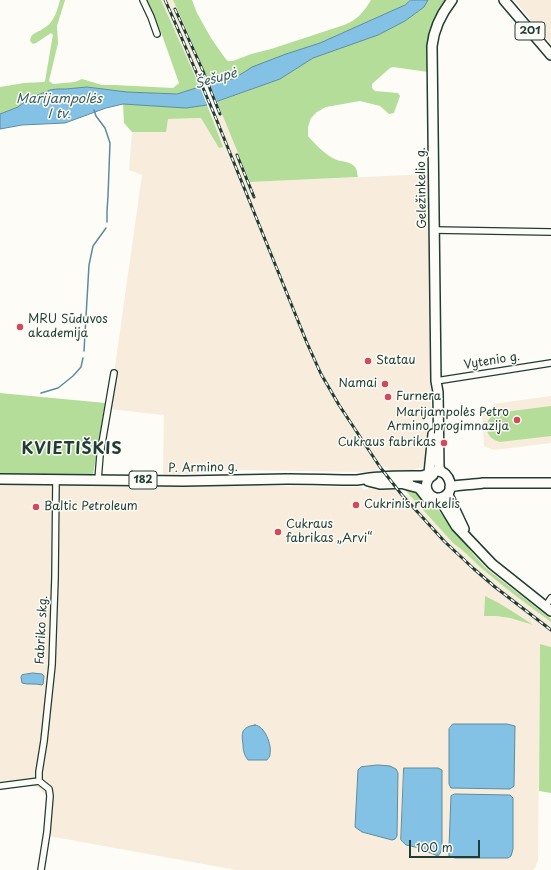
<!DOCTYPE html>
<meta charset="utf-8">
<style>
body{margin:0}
#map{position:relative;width:551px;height:870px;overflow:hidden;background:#fdfcf7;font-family:"Playpen Sans",sans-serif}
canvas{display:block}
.scale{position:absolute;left:409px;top:840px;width:71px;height:18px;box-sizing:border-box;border:2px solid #1f3d34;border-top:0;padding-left:5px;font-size:12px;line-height:14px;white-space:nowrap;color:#1f3d34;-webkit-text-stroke:3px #fdfcf7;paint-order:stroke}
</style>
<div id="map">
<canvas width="551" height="870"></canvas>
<div class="scale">100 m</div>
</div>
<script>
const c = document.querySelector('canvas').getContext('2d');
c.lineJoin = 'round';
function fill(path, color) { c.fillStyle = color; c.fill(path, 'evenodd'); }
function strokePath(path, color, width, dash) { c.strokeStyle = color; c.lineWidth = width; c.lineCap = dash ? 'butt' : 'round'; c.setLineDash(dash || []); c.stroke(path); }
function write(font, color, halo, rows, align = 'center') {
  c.font = font + ' "Playpen Sans",sans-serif'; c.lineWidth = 3; c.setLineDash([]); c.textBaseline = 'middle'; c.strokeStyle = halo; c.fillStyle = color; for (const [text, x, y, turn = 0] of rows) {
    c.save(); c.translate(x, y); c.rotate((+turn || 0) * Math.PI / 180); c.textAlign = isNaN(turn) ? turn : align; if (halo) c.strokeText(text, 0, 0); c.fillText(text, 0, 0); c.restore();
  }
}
fill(new Path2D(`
 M161,0H173L184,24L205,70L195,74L193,72Z
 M514,0H551V44Z
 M222,114L250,182L431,174V419H427V442L424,464L422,467L420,468L410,471H390L387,467H378L380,471L368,472L236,470L163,476L164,415L109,409L142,175L129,170L132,132H165L168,119L201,118L220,148L212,117Z
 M551,396V443L494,450L484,446L482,411L492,409L493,404Z
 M0,483L362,487L363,490L368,489V487L396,490L400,495H410L453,543L459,547L485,571L529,606L551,622V647L540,644L538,861L535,868L533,870H236L43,835L46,796L42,791L38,788L30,786L0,790ZM485,597L495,601L532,625L510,618L496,616H484Z`), '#f8ecdc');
fill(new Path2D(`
 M60,0H65L57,26L58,43L49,81L53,84L75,82L82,79L102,85H115L173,88L179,83L162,35L147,0H161L200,87L177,94L127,92L87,87L66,89H57L50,90L28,99L18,107L0,114V87L24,83L44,82L45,81L52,40L53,35L51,33L36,43L33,44L30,41C31,33 36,33 41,30C44,28 49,25 51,22C56,16 58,7 60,0Z
 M173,0H192L197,13L211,38L225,58L228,61H233L251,54L271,49L344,25C357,20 364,12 371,0H411L405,5L320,43L286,54L253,67L246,71L233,79L210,84L184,24Z
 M428,0H447L428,46V72L393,67L390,68L372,84V88L375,91L398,93L400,96L394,113L389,114L380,106L360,101L326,107L317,112L311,118L308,127V136C316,145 325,155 337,160C343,162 349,161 354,166C357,168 357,173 358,177L250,182L217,102L280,79L313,58L378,35L405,21L424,7Z
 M123,104L186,108L207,105L223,147L219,148L201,118L168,119L166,132H132L124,123Z
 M0,393L105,403L93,475H0Z
 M551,406V436L500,442C484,438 482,421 496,413Z
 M405,490L416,491L428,503L436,507L474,555L486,568L551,619V622C529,606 506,589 485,571C474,562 465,551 453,543Z
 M485,596C502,604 517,614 533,625L510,618L496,616H484Z
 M540,644L551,647V793L539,791Z`), '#b4dd99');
const water = new Path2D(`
 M411,0H428L424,7L405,21L378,35L313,58L280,79L207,105L186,108L123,104L106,108L65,123L22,125L0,129V114L18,107L28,99L50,90L57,89H66L87,87L127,92L177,94L218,81L233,79L246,71L252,67L286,54L320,43L405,5Z
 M33,673L42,674L44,676L43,684L42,685C35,683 28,685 22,683L21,677L22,675Z
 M453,724H507L515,726L514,786L510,789L451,788L449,784V729Z
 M255,725C265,726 272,745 270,754C270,757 268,758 267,760H248C244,755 243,750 243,744C241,732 242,727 255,725Z
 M378,765L390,766L396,769L398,773L397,836L395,839L392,840L362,832L355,827L358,770L361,767Z
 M404,768H438L442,770V845L441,852L438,856L428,852L424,849L406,845L401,840Z
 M455,794L510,795L513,798V849L511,856L508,858H455L449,856V847L451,796Z`);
fill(water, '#84c2e5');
strokePath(water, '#5c8d9e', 1);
fill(new Path2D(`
 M209,82L218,104L208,107L199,85Z`), '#fdfcf7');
strokePath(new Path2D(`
 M94,110L96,116L105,128L110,143L108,196L107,211V222
 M84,351L89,265L93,246L106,228
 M41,393L58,388L73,376L81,367L83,358`), '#5c8d9e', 1.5);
const street = new Path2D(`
 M143,0L151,17L157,34
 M434,230L551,232
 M436,381L551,363
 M98,480L100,455L114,373
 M545,607L551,598
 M39,781V772L44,741L52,665L55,578L56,479
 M0,786L39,781L49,789L50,796L47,832L41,870`);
const primary = new Path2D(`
 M504,0L551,55
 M441,471L439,468L438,392L436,381L432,46C434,28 441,14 452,0
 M429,473L433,434
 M0,479L183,481L287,479
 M289,479C312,479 334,480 357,480C365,479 373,477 381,477C391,476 402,476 412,476C415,476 418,476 421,476C427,476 432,470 438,471C450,472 455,490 445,496C431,505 418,484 433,475L434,471
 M368,481L380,484L409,483
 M404,484L419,488L427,498
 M450,487C461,484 472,485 483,483H551
 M448,493L449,497L464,529
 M438,498L442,503L456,526L492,564L551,611`);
strokePath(street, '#1f3d34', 8);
strokePath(primary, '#1f3d34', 12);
strokePath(street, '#fdfcf7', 5.5);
strokePath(primary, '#fdfcf7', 9);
const rail = new Path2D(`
 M165,0L177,27L215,116L307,343L321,374L339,405L380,467L402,495L445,542L474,569L495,587L551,630
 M175,9L203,71L220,114
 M237,155L254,197`);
strokePath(rail, '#1f3d34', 3);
strokePath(rail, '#fdfcf7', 1.5, [4.5]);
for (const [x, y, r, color] of [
 [20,327,4,"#d1495b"],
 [368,361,4,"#d1495b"],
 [385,384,4,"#d1495b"],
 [388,397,4,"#d1495b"],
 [517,420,4,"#d1495b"],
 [444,443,4,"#d1495b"],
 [356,505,4,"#d1495b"],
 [36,507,4,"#d1495b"],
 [278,532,4,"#d1495b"]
]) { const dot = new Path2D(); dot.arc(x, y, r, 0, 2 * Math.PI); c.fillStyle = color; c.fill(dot); strokePath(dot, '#fdfcf7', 1.5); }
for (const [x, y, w] of [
 [530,31,30],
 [143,480,28]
]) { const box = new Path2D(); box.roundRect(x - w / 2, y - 9, w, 18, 3); c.fillStyle = '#fdfcf7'; c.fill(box); strokePath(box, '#1f3d34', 1); }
write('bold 11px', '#1f3d34', null, [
 ["201",530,31],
 ["182",143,480]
]);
write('12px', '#1f3d34', '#fdfcf7', [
 ["Geležinkelio g.",422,188,-91],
 ["Vytenio g.",492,361,-9],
 ["P. Armino g.",203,468,-1],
 ["Fabriko skg.",42,630,-87]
]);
write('12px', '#1f3d34', '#fdfcf7', [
 ["MRU Sūduvos",28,320],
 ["akademija",28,334],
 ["Statau",376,361],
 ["Namai",377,384,"right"],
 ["Furnera",396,397],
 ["Marijampolės Petro",509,413,"right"],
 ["Armino progimnazija",509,427,"right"],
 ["Cukraus fabrikas",436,443,"right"],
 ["Cukrinis runkelis",364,505],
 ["Baltic Petroleum",44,507],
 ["Cukraus",286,525],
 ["fabrikas „Arvi“",286,539]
], 'left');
write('italic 13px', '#385e60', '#fdfcf7', [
 ["Šešupė",216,79,-16],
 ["Marijampolės",59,99],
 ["I tv.",59,114]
]);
c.letterSpacing = '1px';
write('bold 16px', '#1f3d34', '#fdfcf7', [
 ["KVIETIŠKIS",72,450]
]);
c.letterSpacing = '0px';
</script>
